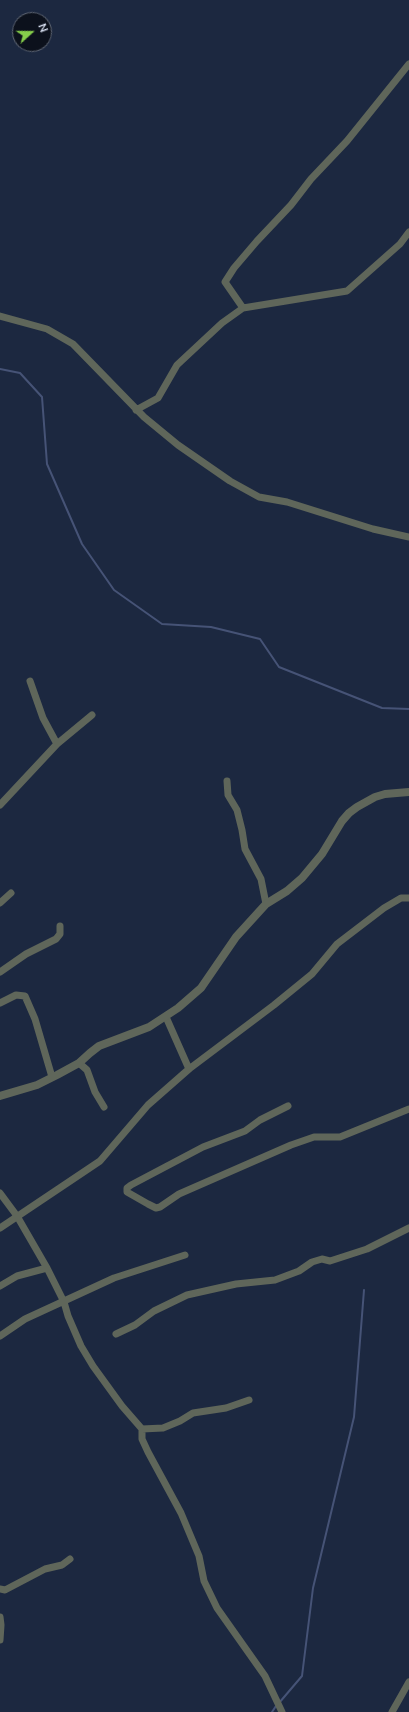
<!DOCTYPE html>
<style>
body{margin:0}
#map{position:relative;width:409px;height:1712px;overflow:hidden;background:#1c2840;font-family:"Nunito Sans",sans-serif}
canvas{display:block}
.north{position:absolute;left:12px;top:12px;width:40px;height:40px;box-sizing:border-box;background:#0c111c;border:1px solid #606774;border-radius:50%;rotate:69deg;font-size:11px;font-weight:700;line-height:16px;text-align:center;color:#dfe7f8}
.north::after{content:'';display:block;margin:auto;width:14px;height:18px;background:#86cf4b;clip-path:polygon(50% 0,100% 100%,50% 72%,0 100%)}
</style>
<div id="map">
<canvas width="409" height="1712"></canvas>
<div class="north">N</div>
</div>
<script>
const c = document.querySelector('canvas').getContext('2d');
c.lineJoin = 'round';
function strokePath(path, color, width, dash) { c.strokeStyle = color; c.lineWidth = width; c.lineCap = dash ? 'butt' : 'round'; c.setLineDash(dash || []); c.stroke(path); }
strokePath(new Path2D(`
 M0,369L20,373L42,397L47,464L82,544L114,590L162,624L211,627L260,639L279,667L382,708L409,709
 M279,1703L302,1676L313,1588L354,1417L364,1290
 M272,1712L276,1706`), '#465376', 2);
strokePath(new Path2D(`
 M243,308L225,282L234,268L257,241L291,205L311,179L347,141L409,64
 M0,316L47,329L73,344L144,417L178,445L230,481L259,497L287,502L373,529L409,537
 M136,410L158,398L177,365L222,323L243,308L347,291L400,244L409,232
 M30,681L43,718L57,744
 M227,781L228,795L237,810L242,830L245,849L261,879L266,904
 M0,805L57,744L92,715
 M0,903L11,893
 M0,972L26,954L56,939L60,934V926
 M0,1003L16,995L25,996L35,1019L52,1077
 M166,1017L189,1069
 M79,1063L87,1070L95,1092L104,1107
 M288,1106L260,1120L245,1131L203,1147L131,1185L127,1188V1192L148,1204L156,1208L160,1207L179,1194L291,1145L314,1137H340L409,1109
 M0,1193L17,1216L47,1268L64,1302L68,1316L81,1346L93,1366L122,1406L142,1429V1439L148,1452L181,1513L199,1556L204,1581L217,1608L265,1676L282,1712
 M0,1228L100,1161L148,1105L189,1069L274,1005L312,974L337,944L384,908L401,898H409
 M0,1286L17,1276L47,1268
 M116,1334L135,1325L154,1311L187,1295L236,1284L275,1280L299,1271L312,1262L322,1259L330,1261L367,1249L409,1228
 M0,1336L25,1319L114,1278L185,1255
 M142,1429L163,1428L180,1421L193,1413L226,1408L249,1400
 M0,1589L5,1590L45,1569L62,1565L70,1559
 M0,1617L1,1625L0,1640
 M392,1712L409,1682`), '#5f665a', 7);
strokePath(new Path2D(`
 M0,1096L37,1085L57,1075L79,1063L90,1053L99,1046L149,1027L178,1008L201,988L236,937L266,904L287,891L302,878L322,854L342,821L349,813L357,807L375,797L385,794L409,792`), '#5f665a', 8);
</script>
